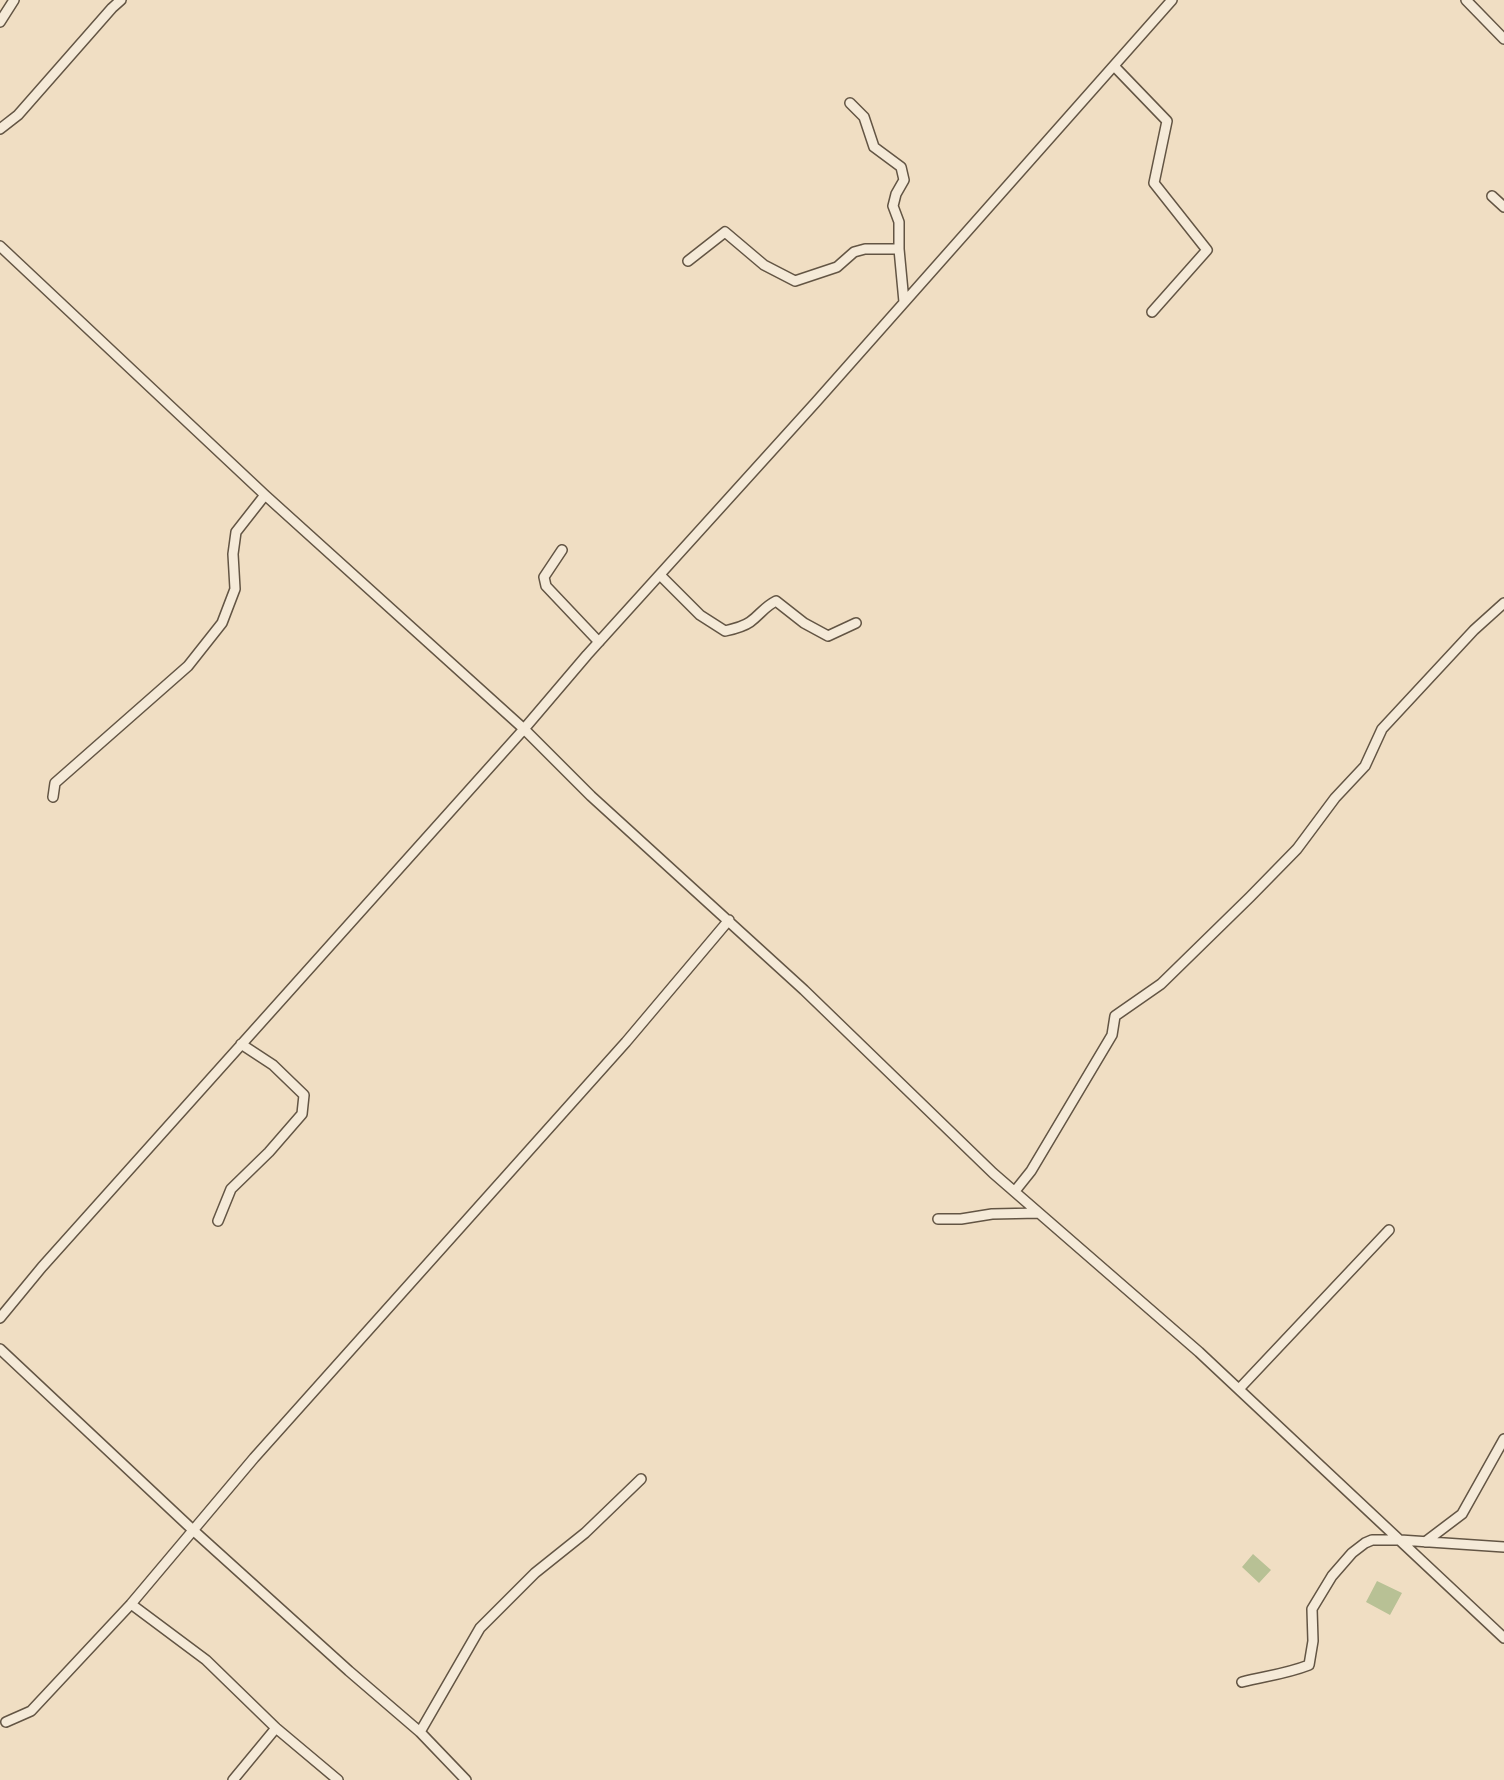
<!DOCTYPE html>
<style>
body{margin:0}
canvas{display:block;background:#f0dec3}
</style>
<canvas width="1504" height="1780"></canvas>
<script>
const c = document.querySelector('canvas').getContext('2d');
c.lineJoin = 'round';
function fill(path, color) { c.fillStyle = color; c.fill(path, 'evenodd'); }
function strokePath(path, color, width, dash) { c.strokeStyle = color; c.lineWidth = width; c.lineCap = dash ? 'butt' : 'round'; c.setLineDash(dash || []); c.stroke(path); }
fill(new Path2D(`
 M1253,1554L1271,1570L1259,1583L1242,1567Z
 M1377,1581L1402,1593L1390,1615L1366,1602Z`), '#b8c195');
const minor = new Path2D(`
 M1466,0L1504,39
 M0,22L14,0
 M1114,66L1167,121L1154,183L1207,250L1152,312
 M850,103L864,117L874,147L901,167L904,180L896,194L893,206L899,222V249
 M0,129L18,115L112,8L121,0
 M1492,196L1504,207
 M0,246L265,495L524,729L591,796L804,990L993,1173L1199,1352L1504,1638
 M688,261L725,232L764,265L795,281L837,267L854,252L865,249H899L904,302
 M562,550L544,577L546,586L599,642
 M660,575L700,615L725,631C734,629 743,627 750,622C761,614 764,607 776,601L804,623L828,636L856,623
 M53,797L55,783L188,666L222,623L235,589L233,554L236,532L265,495
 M1015,1191L1031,1171L1112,1035L1115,1016L1161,984L1250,897L1297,849L1335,798L1365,766L1382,729L1474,630L1504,603
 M938,1219H961L992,1214L1039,1213
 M218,1221L231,1189L269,1152L302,1114L304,1095L273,1065L241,1044
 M0,1318L42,1267L524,729L587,655L816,402L1172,0
 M0,1349L194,1531L349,1671L420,1732L466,1780
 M1239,1389L1389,1230
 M1425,1542L1462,1514L1504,1439
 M131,1604L206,1660L276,1728L338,1780
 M1242,1682C1266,1676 1286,1674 1309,1665L1313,1641L1312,1609L1332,1576L1352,1553L1365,1543L1372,1540H1400L1504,1547
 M6,1722L31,1711L131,1604L254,1458L626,1042L729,920
 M420,1732L480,1628L535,1573L585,1533L641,1479
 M233,1780L276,1728`);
strokePath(minor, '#635544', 12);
strokePath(minor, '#f5ead8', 9);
</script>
